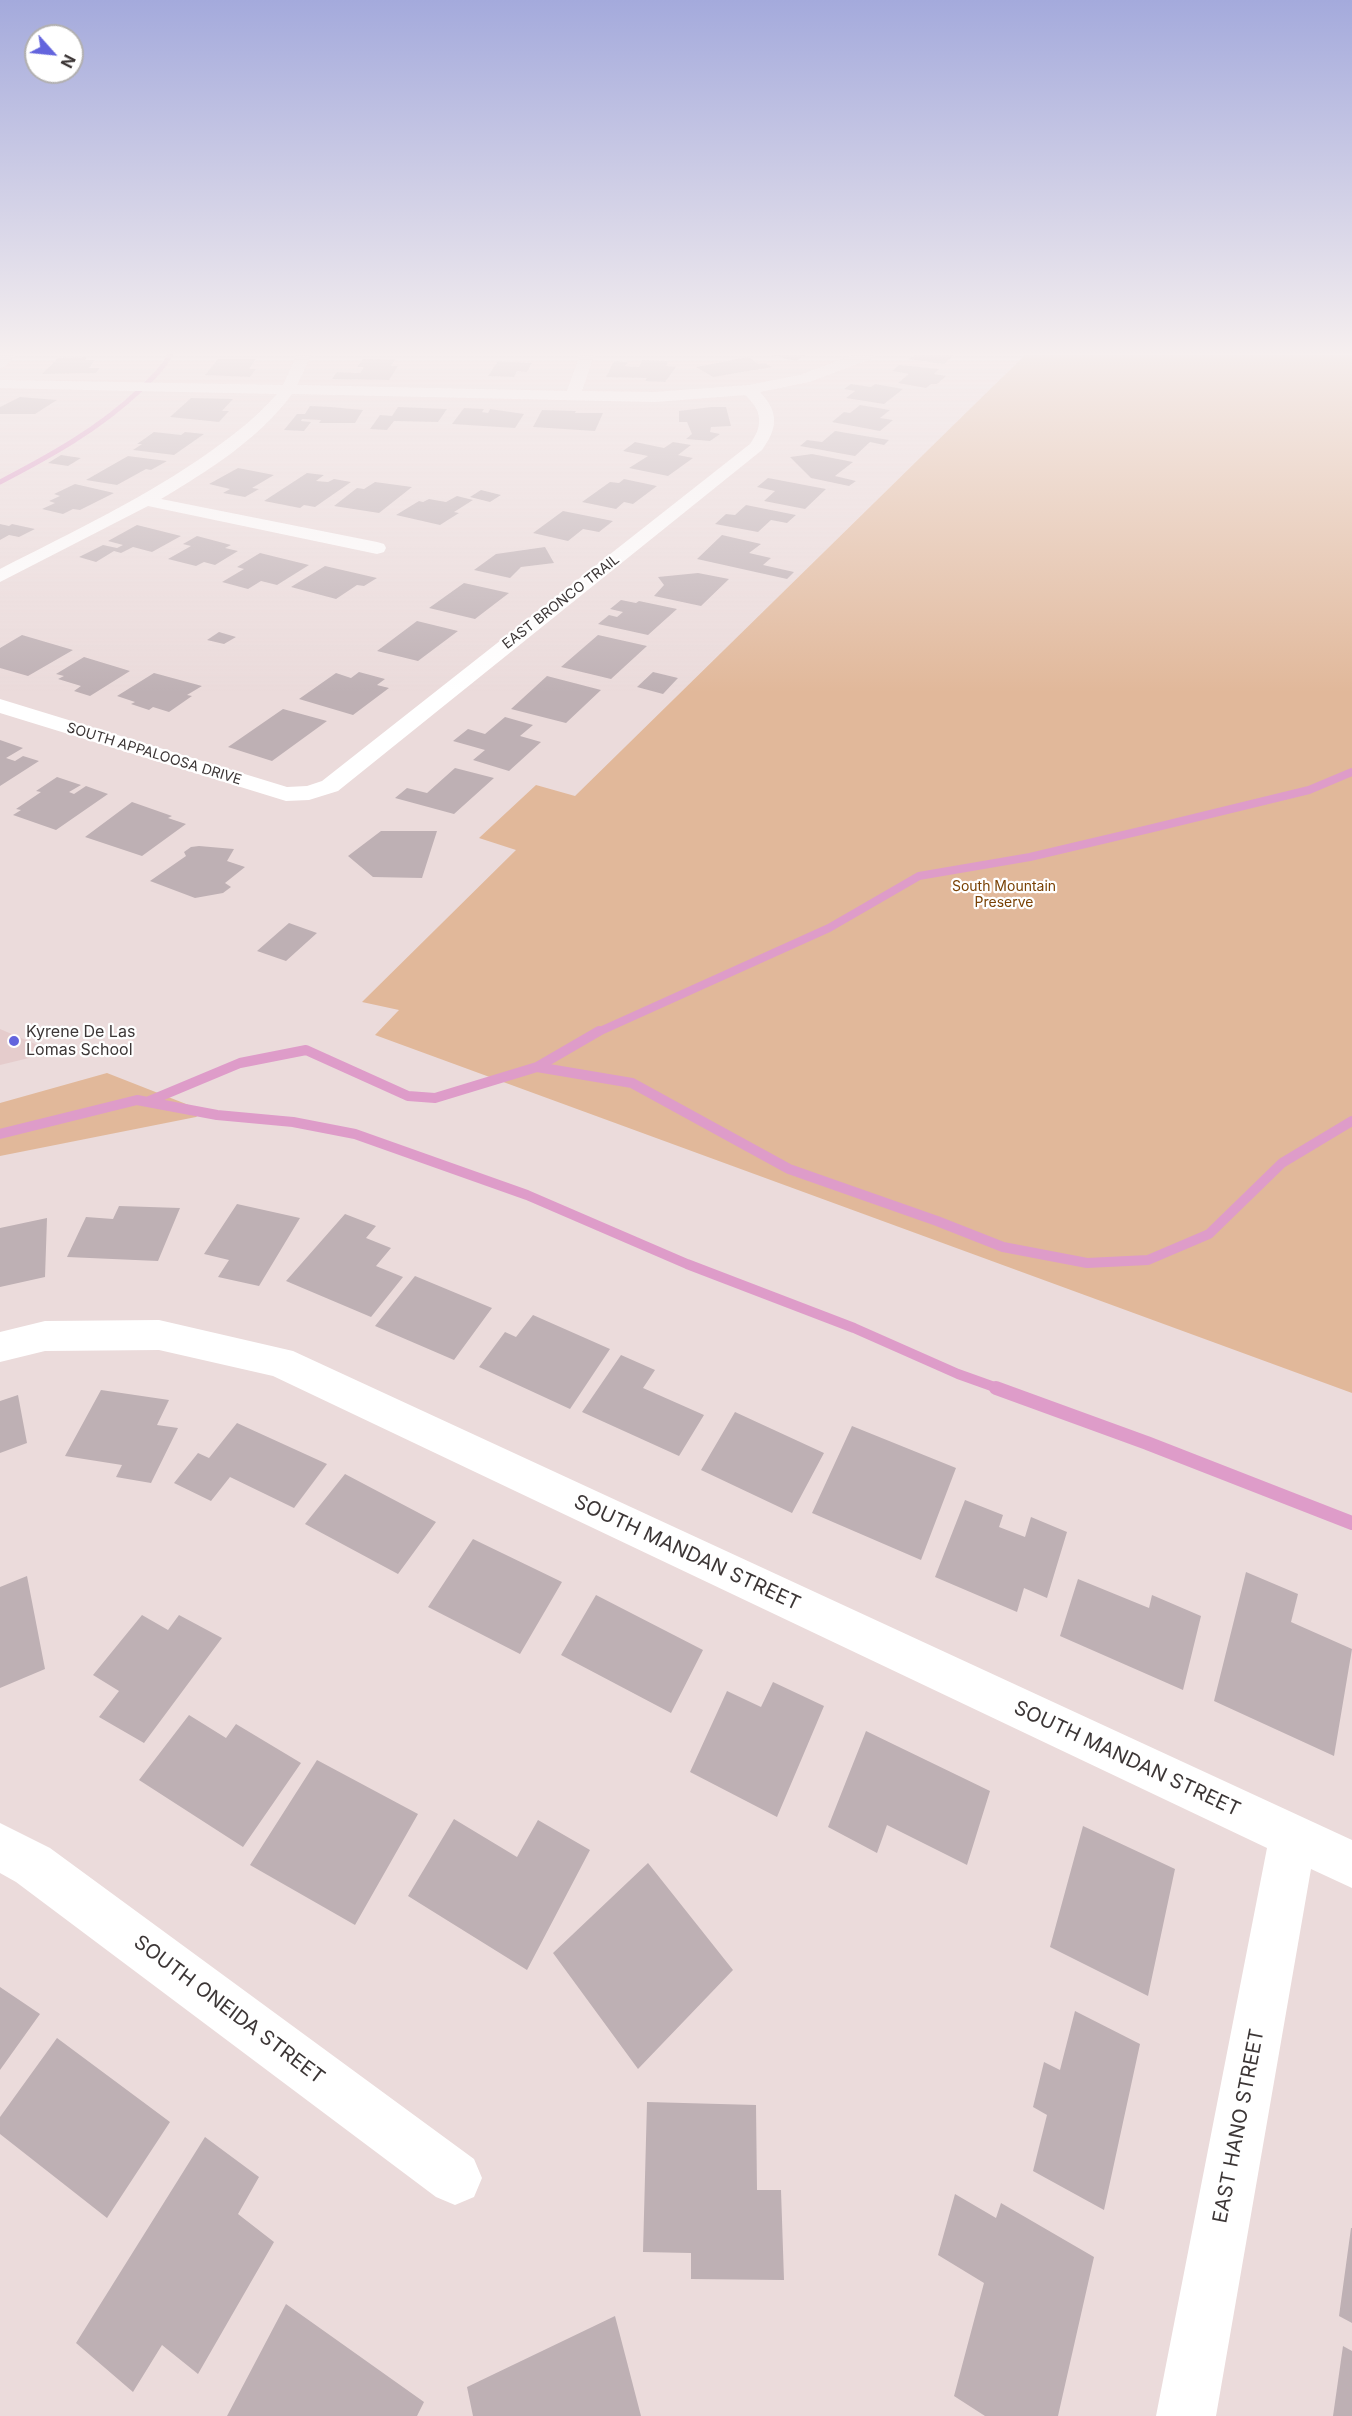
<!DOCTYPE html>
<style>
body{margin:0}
#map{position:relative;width:1352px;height:2416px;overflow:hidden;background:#ebdbdb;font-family:Inter,sans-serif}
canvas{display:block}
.north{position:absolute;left:24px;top:24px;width:60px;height:60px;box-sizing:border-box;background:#fff;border:2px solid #b1afaf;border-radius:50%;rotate:117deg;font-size:16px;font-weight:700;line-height:24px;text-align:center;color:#3c3636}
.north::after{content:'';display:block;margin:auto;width:21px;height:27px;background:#6364dd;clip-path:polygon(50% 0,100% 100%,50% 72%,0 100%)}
</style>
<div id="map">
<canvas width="1352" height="2416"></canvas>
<div class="north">N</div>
</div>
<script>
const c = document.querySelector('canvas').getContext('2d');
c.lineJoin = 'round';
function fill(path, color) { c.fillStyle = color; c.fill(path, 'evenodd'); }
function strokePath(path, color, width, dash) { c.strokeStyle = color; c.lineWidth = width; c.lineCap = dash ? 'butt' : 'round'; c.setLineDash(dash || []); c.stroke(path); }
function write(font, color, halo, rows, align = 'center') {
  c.font = font + ' Inter,sans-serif'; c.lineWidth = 4.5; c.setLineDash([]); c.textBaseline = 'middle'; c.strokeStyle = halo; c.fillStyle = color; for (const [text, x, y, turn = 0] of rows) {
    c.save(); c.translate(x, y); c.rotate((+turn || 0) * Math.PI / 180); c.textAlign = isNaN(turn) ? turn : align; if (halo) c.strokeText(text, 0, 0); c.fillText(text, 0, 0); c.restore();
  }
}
fill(new Path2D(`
 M0,1029L54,1052L0,1065Z`), '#e5cccc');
fill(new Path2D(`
 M1025,355H1352V1393L375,1035L399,1010L362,1002L516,850L479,838L536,785L575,796Z
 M107,1073L204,1111L196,1117L0,1156V1103Z`), '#e1b89a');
strokePath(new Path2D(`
 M0,482C50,456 99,429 140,390C151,379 163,369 170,355`), '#de9cc9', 5);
strokePath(new Path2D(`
 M596,1033L829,928L919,876L1030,857L1153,828L1309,790L1352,772`), '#de9cc9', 8);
strokePath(new Path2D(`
 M537,1067L599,1031
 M149,1101L240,1063L306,1050L408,1096L435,1098L537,1067L632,1083L789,1169L937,1221L1003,1247L1087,1263L1148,1260L1209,1234L1282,1163L1352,1121
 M0,1134L137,1100L217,1115L293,1122L355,1134L527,1195L687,1264L854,1328L958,1374L1000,1389`), '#de9cc9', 10);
strokePath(new Path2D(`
 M996,1388L1147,1443L1352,1523`), '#de9cc9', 14);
fill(new Path2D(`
 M772,355H805L796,361Z
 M914,355H954L944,364L909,359Z
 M87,357L85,360H95L89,368H100L96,373L42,374L58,358Z
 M748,357L759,364L765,363L772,367L713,377L696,367Z
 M218,359H256L249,369H256L250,377L205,375Z
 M363,359L395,360L391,366H398L389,380L332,379L337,372L360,373L364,367H357Z
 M642,360L668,361L666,366L676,367L665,382L645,381L647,378L606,377L614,361L628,362L625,366L639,367Z
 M498,361L532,363L527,372L517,371L514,377L488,376Z
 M899,365L939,369L934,374L946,376L937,384H931L926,388L898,383L909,374L892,371Z
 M851,384L871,387L875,384L903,389L884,404L846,398L855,391L844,389Z
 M20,397L57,400L35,414H0V407Z
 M191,398L233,399L222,411H229L219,422L170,417Z
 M860,405L890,410L880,418L893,420L880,431L832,422L844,412L850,413Z
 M310,406L331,407L363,410L355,423H319L321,420L302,419L301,421L311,422L304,431L284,430L297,414H305Z
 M398,407L447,409L438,422L394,421L387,430L370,429L380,415L392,416Z
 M711,407H726L731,426L711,427L710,432L720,434L710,441L686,439L692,434L687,422H679V411Z
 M464,408L484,409L482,412L488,413L490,409L524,414L515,428L452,424Z
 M542,410L576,411L575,413H603L595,431L533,427Z
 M835,431L889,440L884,445L870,442L855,456L800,446L807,440L822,442Z
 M154,432L181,435L185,432L204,434L174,455L133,450L142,444H137Z
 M635,442L664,448L673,442L691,445L678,455L693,458L668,476L629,468L648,456L623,451Z
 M812,454L853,462L835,476L856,481L849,486L811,478L790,457Z
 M61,455L81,458L68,466L48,463Z
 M128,456L167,461L151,470L146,469L117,485L86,480Z
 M238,468L274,475L252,488L259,489L245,497L223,493L230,489L209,484Z
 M307,473L324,475L316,481L328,482L334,479L351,482L315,507L304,505L300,508L264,501Z
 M768,478L826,489L805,509L764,501L775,491L757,487Z
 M624,479L657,486L633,504L624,502L616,509L582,502L610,482L619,483Z
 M375,482L412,487L379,513L334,506L357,488L364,489Z
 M75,484L114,493L80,510L73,509L63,514L42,509L55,503L49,501L60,496L54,494Z
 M481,490L501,495L490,502L470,497Z
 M457,496L473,500L454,512L459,513L440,525L396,515L419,501L423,502L429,499L446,502Z
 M746,505L796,515L787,523L771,520L758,532L715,524L726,514L735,515Z
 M563,511L613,521L599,532L583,529L568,541L533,533Z
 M0,524L9,526L12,524L35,529L19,537L9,535L0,540Z
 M137,525L181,536L152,552L133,547L121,553L114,551L96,562L79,557L103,545L117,548L123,545L108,541Z
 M722,535L761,544L749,553L771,558L763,565L794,572L787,579L697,559Z
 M197,536L231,545L225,548L238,551L215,565L204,562L196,566L168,559L191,546L183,544Z
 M545,547L554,563L521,567L510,578L474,570L496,554Z
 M260,553L309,565L277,585L261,581L248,589L222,582L244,569L237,567Z
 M325,566L377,578L364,586L357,585L336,599L291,587Z
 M698,573L729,579L701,606L654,596L664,585L658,577Z
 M464,583L509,593L475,619L429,608Z
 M621,600L636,603L639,601L677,609L648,635L598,624L609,615L617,617L623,612L610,609Z
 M417,621L458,631L418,661L377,651Z
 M219,632L236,637L224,644L207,640Z
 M22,635L73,650L28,676L0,668V648Z
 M598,635L647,646L611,679L561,667Z
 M84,657L130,671L90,696L74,691L81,686L58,679L64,676L56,674Z
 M359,672L385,679L377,685L389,688L353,715L299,699L336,673L351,678Z
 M653,672L678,678L663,694L637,687Z
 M154,673L202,686L187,695L192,696L169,712L153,707L149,710L131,704L135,702L117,696Z
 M547,676L601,690L566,723L511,709Z
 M283,709L327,721L272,761L228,747Z
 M505,717L533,725L520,736L541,742L509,771L473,760L485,750L453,741L468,729L485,734Z
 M0,740L23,748L6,758L15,761L23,756L39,761L0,786Z
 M455,768L494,778L454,814L395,798L407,788L427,793Z
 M57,777L81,785L69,792L74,794L86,786L108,794L56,830L13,815L21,810L16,809L41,792L36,791Z
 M132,802L172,816L168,818L186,824L142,856L85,837Z
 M381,831H437L422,878L373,877L348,856Z
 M199,846L234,849L227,861L245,867L225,883L231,887L223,893L195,898L150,881L186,856L184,852L191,847Z
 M289,923L317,933L286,961L257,951Z
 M237,1204L300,1218L259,1286L218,1277L229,1260L204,1254Z
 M119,1206L180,1208L158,1261L67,1257L86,1217L113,1219Z
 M345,1214L376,1226L366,1238L391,1248L376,1266L403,1277L371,1317L286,1281Z
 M47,1218L45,1277L0,1287V1228Z
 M415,1276L492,1308L454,1360L375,1326Z
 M533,1315L610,1349L570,1409L479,1367L505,1332L516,1337Z
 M621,1355L655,1370L643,1388L704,1415L679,1456L582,1412Z
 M101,1390L169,1400L157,1425L178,1428L151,1483L116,1477L122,1465L65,1456Z
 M18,1395L27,1443L0,1453V1401Z
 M735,1412L824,1453L792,1513L701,1470Z
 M237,1423L327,1464L294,1508L230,1477L211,1501L174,1483L198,1453L209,1458Z
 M852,1426L956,1468L921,1560L812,1513Z
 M345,1474L436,1522L398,1574L305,1524Z
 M965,1500L1003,1515L999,1527L1025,1537L1031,1517L1067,1532L1047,1598L1024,1588L1017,1612L935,1577Z
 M473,1539L562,1582L520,1654L428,1607Z
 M1246,1572L1298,1594L1291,1622L1352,1649L1334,1756L1214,1701Z
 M27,1576L45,1669L0,1688V1587Z
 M1078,1579L1149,1608L1152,1595L1201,1616L1183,1690L1060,1636Z
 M596,1595L703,1650L671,1713L561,1655Z
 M142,1615L168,1630L179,1615L222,1638L144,1743L99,1717L119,1691L93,1675Z
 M773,1682L824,1706L777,1817L690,1772L727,1691L761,1707Z
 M189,1715L226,1738L236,1724L301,1763L243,1847L139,1780Z
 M866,1731L990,1791L967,1865L887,1825L877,1853L828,1827Z
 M317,1760L418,1814L355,1925L250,1865Z
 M454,1819L517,1857L538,1820L590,1850L527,1970L408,1896Z
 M1083,1826L1175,1869L1148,1996L1050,1947Z
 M648,1863L733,1970L638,2069L553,1953Z
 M0,1987L40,2014L0,2070Z
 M1075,2011L1140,2044L1104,2210L1033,2171L1047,2115L1033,2107L1044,2062L1060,2070Z
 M57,2038L170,2122L107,2218L0,2134V2117Z
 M647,2102L756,2105L757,2190H781L784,2280L691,2279V2253L643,2252Z
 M205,2137L259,2177L238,2214L274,2242L198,2374L162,2345L133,2392L76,2343Z
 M955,2194L996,2218L1001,2203L1094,2257L1058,2416H985L954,2396L984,2283L938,2255Z
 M1351,2228H1352V2323L1339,2316Z
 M286,2304L424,2402L417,2416H227Z
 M615,2316L641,2416H473L467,2387Z
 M1343,2346L1352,2351V2416H1333Z`), '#beb0b4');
fill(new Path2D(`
 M297,355H311L297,385L567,391L580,355H594L582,391L655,392L749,385L800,375L854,355H875L873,358L809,382L760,392C780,413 777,429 762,450L338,791L309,800L286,801L0,713V699L287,787L307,786L322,781L750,444C764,425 762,410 745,395L655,402L292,394C259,439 208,471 161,499L377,542L384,544L386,548L384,552L377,554L148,506L0,582V569C72,532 145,498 211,451C235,434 258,416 277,394L0,388V380L283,385Z
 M159,1320L293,1351L1352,1840V1888L1311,1869L1216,2416H1156L1267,1848L273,1376L159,1350L45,1351L0,1362V1332L45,1321Z
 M0,1823L50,1848L474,2159L482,2178L474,2197L455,2205L436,2197L16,1882L0,1873Z`), '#fff');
fill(new Path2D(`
 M0,355H15L5,367L0,368Z`), '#fff');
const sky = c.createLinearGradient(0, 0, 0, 693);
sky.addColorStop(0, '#a4aadc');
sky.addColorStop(0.51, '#f6efef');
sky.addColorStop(1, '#f6efef00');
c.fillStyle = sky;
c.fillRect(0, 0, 1352, 693);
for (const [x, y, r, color] of [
 [14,1041,6,"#6364dd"]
]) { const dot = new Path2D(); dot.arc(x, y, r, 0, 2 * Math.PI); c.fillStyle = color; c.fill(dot); strokePath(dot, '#fff', 2); }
write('14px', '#3c3636', '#fff', [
 ["EAST BRONCO TRAIL",561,602,-38],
 ["SOUTH APPALOOSA DRIVE",154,754,17]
]);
write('14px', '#794104', '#fff', [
 ["South Mountain",1004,887],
 ["Preserve",1004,903]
]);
write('16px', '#3c3636', '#fff', [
 ["Kyrene De Las",26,1032],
 ["Lomas School",26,1050]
], 'left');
write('20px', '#3c3636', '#fff', [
 ["SOUTH MANDAN STREET",687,1553,25],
 ["SOUTH MANDAN STREET",1127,1759,25],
 ["SOUTH ONEIDA STREET",229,2010,37],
 ["EAST HANO STREET",1239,2126,-79]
]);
</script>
